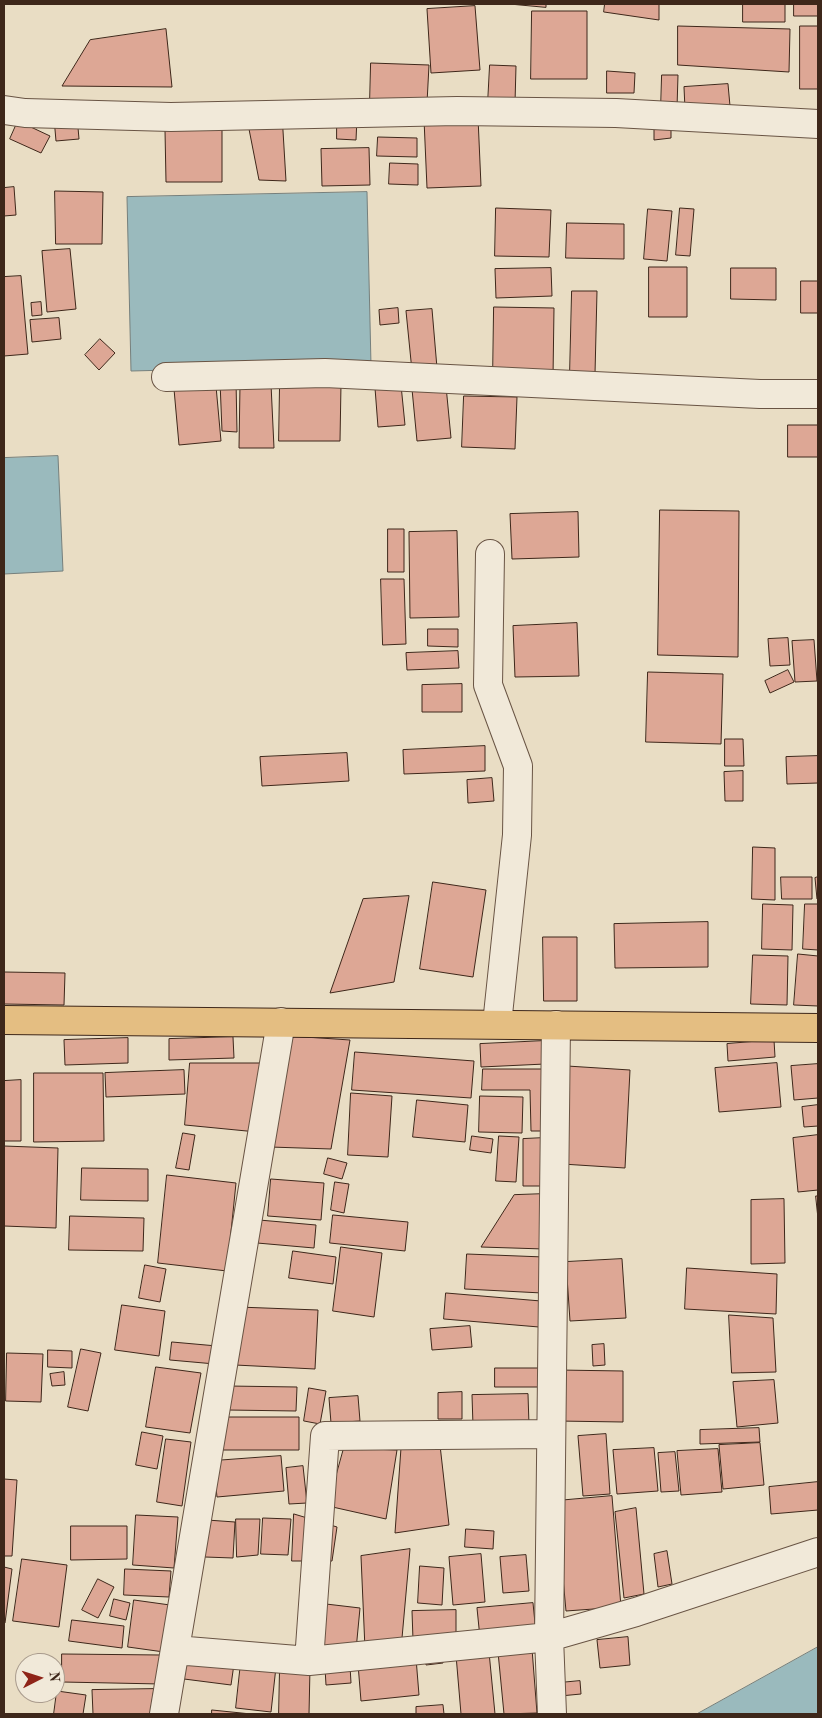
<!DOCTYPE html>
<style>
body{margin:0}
#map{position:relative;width:822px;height:1718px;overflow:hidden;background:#e9ddc4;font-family:"Old Standard TT",serif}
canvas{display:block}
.frame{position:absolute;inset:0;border:5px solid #3e271a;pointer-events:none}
.north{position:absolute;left:15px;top:1653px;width:50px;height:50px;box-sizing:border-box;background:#f1e9d9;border:1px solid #a99b8d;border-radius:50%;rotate:85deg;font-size:14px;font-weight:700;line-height:20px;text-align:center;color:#3e271a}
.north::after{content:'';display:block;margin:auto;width:18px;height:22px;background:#8f2418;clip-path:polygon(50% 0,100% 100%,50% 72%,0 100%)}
</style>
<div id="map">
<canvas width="822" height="1718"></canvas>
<div class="frame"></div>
<div class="north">N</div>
</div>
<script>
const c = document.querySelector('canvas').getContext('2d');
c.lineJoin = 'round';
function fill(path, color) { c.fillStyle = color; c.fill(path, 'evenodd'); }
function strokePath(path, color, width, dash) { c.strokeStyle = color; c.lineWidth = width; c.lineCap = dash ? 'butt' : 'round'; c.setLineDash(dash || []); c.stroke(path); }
const water = new Path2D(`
 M367,192L371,365L131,371L127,197Z
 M58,456L63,571L4,574V458Z
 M818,1647V1714H697Z`);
fill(water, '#9ababd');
strokePath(water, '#757f7c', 1);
const building = new Path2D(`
 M510,4H546V7Z
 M605,4H659V20L604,12Z
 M743,4H785V22H743Z
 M794,4H818V16H794Z
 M475,6L480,70L431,73L427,9Z
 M532,11H587V79H531Z
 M678,26L790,29L789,72L678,65Z
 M800,26H818V89H800Z
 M166,29L172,87L62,86L90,40Z
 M371,63L429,65L427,103L370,102Z
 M490,65L516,66L515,103H488Z
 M607,71L635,73L634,93H607Z
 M662,75H678L677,108H661Z
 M728,84L730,106L685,109L684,87Z
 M282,114L286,181L259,180L248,124Z
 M77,116L79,139L56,141L54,118Z
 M222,116V182H166L165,130Z
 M478,117L481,186L427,188L424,119Z
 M337,118H357L356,140L337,139Z
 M18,121L50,136L41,153L10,139Z
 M671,127V138L654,140V128Z
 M378,137L417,138V157L377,156Z
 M369,148L370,185L322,186L321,149Z
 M390,163L418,164V185L389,184Z
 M14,187L16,215L4,216V188Z
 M55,191L103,192L102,244H56Z
 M496,208L551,210L549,257L495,256Z
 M680,208L694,209L690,256L676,255Z
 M648,209L672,211L667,261L644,259Z
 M567,223L624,224V259L566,258Z
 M70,249L76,309L47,312L42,251Z
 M649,267H687V317H649Z
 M551,268L552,296L496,298L495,269Z
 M731,268H776V300L731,299Z
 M21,276L28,354L4,356V277Z
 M801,281H818V313H801Z
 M572,291H597L595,374L570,373Z
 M41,302L42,315L32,316L31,303Z
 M494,307L554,308L553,377H493Z
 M398,308L399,323L380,325L379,310Z
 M432,309L437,368L412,371L406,311Z
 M59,318L61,339L32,342L30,320Z
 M100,339L115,353L99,370L85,355Z
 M236,380L237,432L222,431L220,381Z
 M280,383L341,384L340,441H279Z
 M271,384L274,448H239L240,385Z
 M401,385L405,425L378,427L375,388Z
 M216,386L221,441L179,445L174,389Z
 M446,386L451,438L417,441L412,389Z
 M464,396L517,397L515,449L462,447Z
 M788,425H818V457H788Z
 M660,510L739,511L738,657L658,655Z
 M578,512L579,557L512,559L510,514Z
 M388,529H404V572H388Z
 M457,531L459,617L410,618L409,532Z
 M381,579H404L406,644L383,645Z
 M577,623L579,676L515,677L513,626Z
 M428,629H458V647L428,646Z
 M788,638L790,665L770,666L768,639Z
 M814,640L817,681L795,682L792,641Z
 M458,651L459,668L407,670L406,653Z
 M788,670L794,682L770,693L765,681Z
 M648,672L723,674L721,744L646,742Z
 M462,684V712H422V685Z
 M725,739H743L744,766H725Z
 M485,746V771L404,774L403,750Z
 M347,753L349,781L262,786L260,757Z
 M818,756V783L787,784L786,757Z
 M743,771V801H725L724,772Z
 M492,778L494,801L468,803L467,780Z
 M753,847L775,848V900L752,899Z
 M781,877H812V899H782Z
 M818,877V899H817L815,878Z
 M433,882L486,890L473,977L420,969Z
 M409,896L394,982L330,993L363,899Z
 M763,904L793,905L792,950L762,949Z
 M805,904H818V950L803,949Z
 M708,922V967L615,968L614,924Z
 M543,937H577V1001H544Z
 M798,954L818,956V1006L794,1005Z
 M753,955L788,956L787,1005L751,1004Z
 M4,972L65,973L64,1005L4,1004Z
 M291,1036L350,1040L331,1149L270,1147Z
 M233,1037L234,1058L169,1060V1039Z
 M128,1038V1063L65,1065L64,1040Z
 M774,1040L775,1057L728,1061L727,1044Z
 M544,1041L545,1064L481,1067L480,1044Z
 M355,1052L474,1061L471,1098L352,1090Z
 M190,1063H263L257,1132L185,1125Z
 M777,1063L781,1107L719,1112L715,1068Z
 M818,1064V1098L794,1100L791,1066Z
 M567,1066L630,1070L625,1168L562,1164Z
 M483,1069H548V1131H531L530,1090H482Z
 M184,1070L185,1094L106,1097L105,1073Z
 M34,1073H103L104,1141L34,1142Z
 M21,1080V1141H4V1081Z
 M351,1093L392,1096L388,1157L348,1155Z
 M480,1096L523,1097L522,1133L479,1132Z
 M417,1100L468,1105L465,1142L413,1137Z
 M818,1105V1126L804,1127L802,1107Z
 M183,1133L195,1135L189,1170L176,1168Z
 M818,1135V1190L798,1192L793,1138Z
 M472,1136L493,1139L491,1153L470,1150Z
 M499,1136L519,1137L516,1182L496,1181Z
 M544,1138V1186H523V1139Z
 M4,1146L58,1148L56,1228L4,1226Z
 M328,1158L347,1163L342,1179L324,1174Z
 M82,1168L148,1169V1201L81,1200Z
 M167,1175L236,1183L227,1271L158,1263Z
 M271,1179L324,1183L321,1220L268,1216Z
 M335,1182L349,1184L344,1213L331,1210Z
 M545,1194L544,1249L481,1247L514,1195Z
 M816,1196H818V1218Z
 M784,1199L785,1263L751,1264V1200Z
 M333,1215L408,1222L405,1251L330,1243Z
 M70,1216L144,1218L143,1251L69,1250Z
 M259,1220L316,1225L314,1248L257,1243Z
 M341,1247L382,1253L374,1317L333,1311Z
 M293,1251L336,1257L333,1284L289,1278Z
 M467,1254L544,1257L542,1293L465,1289Z
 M622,1259L626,1318L570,1321L566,1262Z
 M145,1265L166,1269L160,1302L139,1298Z
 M687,1268L777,1274L776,1314L685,1309Z
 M446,1293L541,1301L539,1327L444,1319Z
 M122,1305L165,1311L159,1356L115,1350Z
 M238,1307L318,1310L315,1369L235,1365Z
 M729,1315L773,1318L776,1372L732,1373Z
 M470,1326L472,1347L432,1350L430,1329Z
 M172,1342L217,1346L215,1364L170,1360Z
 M604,1344L605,1365L593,1366L592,1345Z
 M81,1349L101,1353L88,1411L68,1407Z
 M48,1350L72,1351V1368L48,1367Z
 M7,1353L43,1354L41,1402L6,1401Z
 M156,1367L201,1373L190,1433L146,1427Z
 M495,1368H539V1387H495Z
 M558,1370L623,1371V1422L557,1421Z
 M64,1372L65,1385L52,1386L50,1374Z
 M774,1380L778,1423L737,1427L733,1382Z
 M228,1386L297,1387L296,1411L227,1410Z
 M309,1388L326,1391L320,1424L304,1421Z
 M462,1392V1419H438V1393Z
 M528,1394L529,1425L473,1426L472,1395Z
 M358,1396L360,1421L331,1423L329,1398Z
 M222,1417H299V1450H223Z
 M759,1428L760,1442L700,1444V1430Z
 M142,1432L163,1436L157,1469L136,1465Z
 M606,1434L610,1494L583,1496L578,1436Z
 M166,1439L191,1442L182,1506L157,1502Z
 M760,1443L764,1485L723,1489L719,1445Z
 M440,1445L449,1525L395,1533L401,1448Z
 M344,1448L397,1450L386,1519L328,1506Z
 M654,1448L658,1491L617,1494L613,1450Z
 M718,1449L722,1492L681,1495L677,1451Z
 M675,1452L679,1491L661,1492L658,1453Z
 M281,1456L284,1491L217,1497L213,1461Z
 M303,1466L307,1503L289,1504L286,1468Z
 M4,1479L17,1480L12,1556H4Z
 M818,1482V1510L771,1514L769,1487Z
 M612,1496L621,1607L566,1611L556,1501Z
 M636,1508L644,1594L624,1598L615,1512Z
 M294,1514L337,1527L332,1561H292Z
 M136,1515L178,1517L174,1568L133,1565Z
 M263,1518L291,1519L288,1555L261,1554Z
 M236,1519H260L258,1555L237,1557Z
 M207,1520L235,1522L233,1558L205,1557Z
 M71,1526H127V1559L71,1560Z
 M466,1529L494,1531L493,1549L465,1547Z
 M410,1549L402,1638L365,1649L361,1556Z
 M667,1551L672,1584L658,1587L654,1554Z
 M481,1554L485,1602L453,1605L449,1557Z
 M526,1555L529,1591L503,1593L500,1557Z
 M22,1559L67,1565L59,1627L13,1621Z
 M420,1566L444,1568L442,1605L418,1603Z
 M4,1567L12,1569L5,1623H4Z
 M125,1569L171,1571L169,1597L124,1595Z
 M98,1579L114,1587L98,1618L82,1610Z
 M114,1599L130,1603L126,1620L110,1616Z
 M134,1600L170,1605L164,1652L128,1647Z
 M533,1603L536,1633L480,1638L477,1608Z
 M326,1604L360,1608L356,1650L321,1646Z
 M456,1610V1640H413L412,1611Z
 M72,1620L124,1626L122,1648L69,1641Z
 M628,1637L630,1665L600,1668L597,1640Z
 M532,1649L537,1713L504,1714L498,1652Z
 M489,1652L495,1714H461L456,1655Z
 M442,1653L443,1663L426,1665L425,1654Z
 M62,1654L161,1655V1684L62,1682Z
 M187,1658L234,1664L231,1685L184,1679Z
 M416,1658L419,1695L361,1701L358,1664Z
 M241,1662L276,1667L271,1712L236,1708Z
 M350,1666L351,1683L326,1685L325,1668Z
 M280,1667L310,1668L309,1714H279Z
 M580,1681L581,1694L560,1696L559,1683Z
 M154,1689L150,1714H93L92,1690Z
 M57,1691L86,1695L83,1714H54Z
 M443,1705L444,1714H416V1707Z
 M212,1710L251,1714H212Z`);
fill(building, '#dda795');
strokePath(building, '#3e271a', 1);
const minor = new Path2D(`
 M4,110L25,113L171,117L457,111L616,113L818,124
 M166,377L325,373L760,394H818
 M490,554L488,685L518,766L517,835L497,1024
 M175,1650L309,1661L549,1637L636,1612L818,1552
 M309,1661L325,1436L551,1434
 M164,1714L281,1022
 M552,1714L549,1637L556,1025`);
const primary = new Path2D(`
 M4,1020L818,1028`);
strokePath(minor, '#695444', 30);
strokePath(primary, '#3e271a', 30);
strokePath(minor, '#f1e9d9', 28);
strokePath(primary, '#e4be82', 28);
</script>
